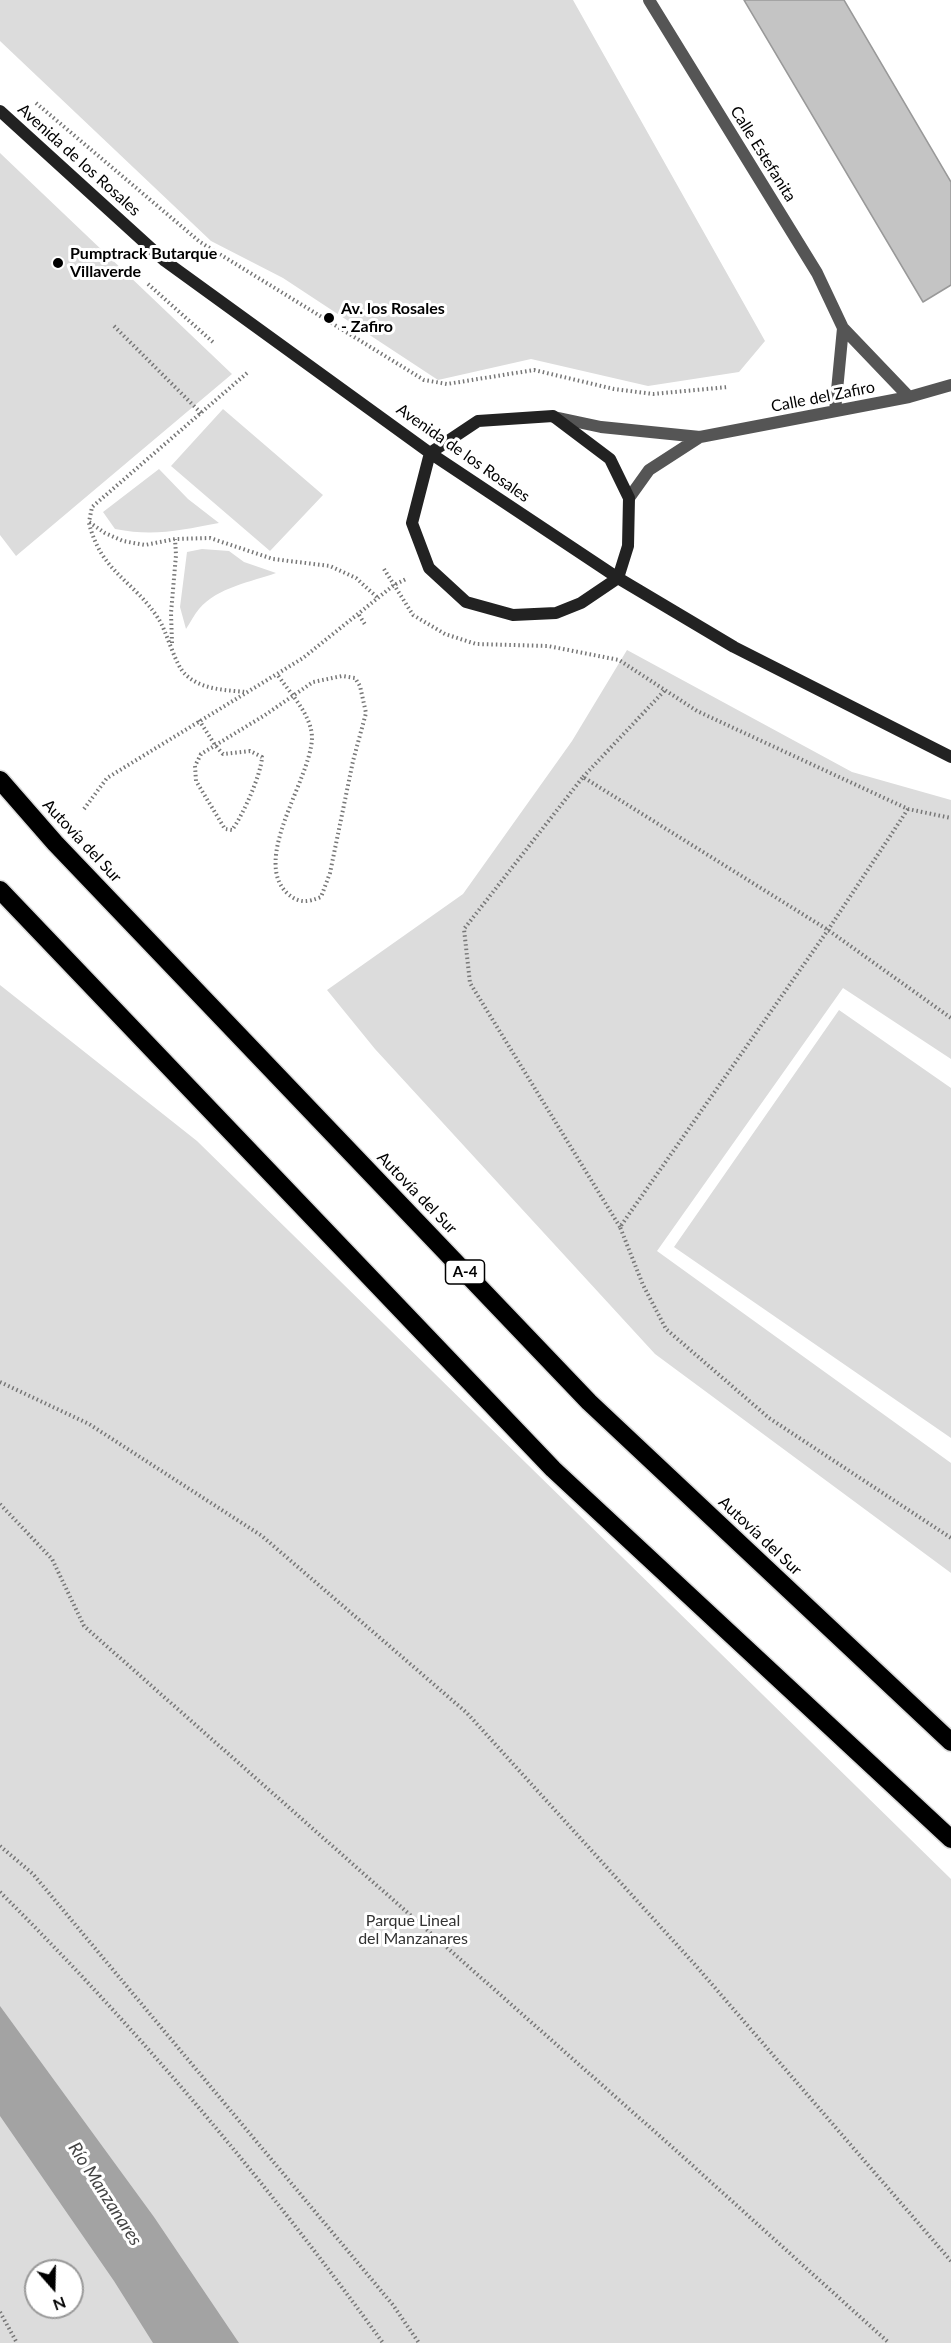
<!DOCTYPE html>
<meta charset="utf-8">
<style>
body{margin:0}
#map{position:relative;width:951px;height:2343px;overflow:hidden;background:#fff;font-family:Lato,sans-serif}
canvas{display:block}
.north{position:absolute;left:24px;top:2259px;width:60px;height:60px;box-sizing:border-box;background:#fff;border:2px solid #999;border-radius:50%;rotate:160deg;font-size:16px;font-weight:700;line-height:24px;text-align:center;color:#000}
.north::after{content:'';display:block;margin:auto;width:21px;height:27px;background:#000;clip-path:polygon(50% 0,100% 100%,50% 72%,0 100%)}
</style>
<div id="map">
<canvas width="951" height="2343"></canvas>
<div class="north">N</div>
</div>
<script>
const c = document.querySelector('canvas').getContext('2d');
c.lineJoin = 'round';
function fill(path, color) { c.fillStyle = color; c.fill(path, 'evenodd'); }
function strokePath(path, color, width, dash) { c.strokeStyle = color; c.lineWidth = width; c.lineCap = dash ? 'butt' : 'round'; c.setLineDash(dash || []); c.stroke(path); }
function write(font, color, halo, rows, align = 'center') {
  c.font = font + ' Lato,sans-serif'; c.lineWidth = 6; c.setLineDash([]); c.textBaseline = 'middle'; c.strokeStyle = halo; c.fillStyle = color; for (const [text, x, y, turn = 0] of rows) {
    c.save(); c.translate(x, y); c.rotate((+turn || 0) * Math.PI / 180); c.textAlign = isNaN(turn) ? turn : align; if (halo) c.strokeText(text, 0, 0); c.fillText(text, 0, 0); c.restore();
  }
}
fill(new Path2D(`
 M0,0H573L765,341L739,372L648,386L531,359L438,380L283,278L211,241L0,41Z
 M0,153L232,374L16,556L0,535Z
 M223,409L323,495L270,551L171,466Z
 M159,469L188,499L219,523C180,530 155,537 115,529L103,512Z
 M202,549L229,551L244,562L276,573C251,582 218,587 199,609C194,615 190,623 186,629L180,607L187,552Z
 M627,650L852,772L951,800V1059L843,988L657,1251L951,1463V1573L655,1354L375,1049L327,990L463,894L572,741Z
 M0,985L197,1141L951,1879V2343H0ZM36,2271H72V2307H36Z
 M839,1010L951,1088V1438L674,1247Z`), '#dcdcdc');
fill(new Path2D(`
 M0,2006L154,2217L239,2343H153L114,2281L0,2116Z`), '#a3a3a3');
const building = new Path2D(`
 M744,0H844L951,182V285L923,302Z`);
fill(building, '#c4c4c4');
strokePath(building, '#999', 1.5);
const highway = new Path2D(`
 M0,780L55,843L589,1402L951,1742
 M0,890L553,1469L951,1839`);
strokePath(highway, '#dbdbdb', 21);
strokePath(new Path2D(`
 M36,103L200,242L424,380L447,384L534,370L614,389L653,394L728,387
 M148,284L214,343
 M114,326L201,413
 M247,373L92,507L89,522L105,533L123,541L145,545L175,539L210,538L273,559L330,566L356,578L379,599
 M89,523C101,572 133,580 158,618C167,631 175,666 186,675C202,690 226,690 246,692
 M384,569L413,615L445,634L476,644L548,646L619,660L697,711L908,809L951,818
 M359,615L366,626
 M172,643L171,613L176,555L175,539
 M199,720L215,745L223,754L250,751L262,757C261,775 243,815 232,830L225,829L196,781L195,766L201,754L265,715L313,682L342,676L355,678L360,686L366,713L353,761L330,873L321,897C308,902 300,904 288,894C250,860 311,779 312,738C312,715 289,692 277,674
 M583,777L665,690
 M84,809L107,778L303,658L394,585L406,579
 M908,809L828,930L620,1227L643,1285L666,1329L769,1418L951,1538
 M620,1227L470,983L464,929L583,777L828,930L951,1018
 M0,1382L89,1424L262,1536L467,1713L697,1967L951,2261
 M0,1504L52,1559L84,1626L671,2146L889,2343
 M0,1846L33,1874L393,2305L419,2343
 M0,1892C139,2030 268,2184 383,2343
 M0,2312L17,2343`), '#777', 4, [1.5, 3]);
strokePath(new Path2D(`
 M649,0L817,273L843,328L909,397
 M835,411L843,328
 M554,417L601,427L700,437L909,397L951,385
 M629,498L649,470L700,437`), '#555', 12);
strokePath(new Path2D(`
 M0,111L165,261L430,453L618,578L734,647L951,757
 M553,416L610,459L629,498L628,546L618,578L581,603L556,613L513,615L466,602L429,568L412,523L430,453L478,421Z`), '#222', 12);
strokePath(highway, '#000', 18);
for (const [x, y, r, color] of [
 [58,263,6,"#000"],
 [329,318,6,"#000"]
]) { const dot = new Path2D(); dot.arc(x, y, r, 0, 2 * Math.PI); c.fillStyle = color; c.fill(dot); strokePath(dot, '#fff', 2); }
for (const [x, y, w] of [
 [465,1272,39]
]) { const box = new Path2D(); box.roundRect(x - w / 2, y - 12, w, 24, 4.5); c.fillStyle = '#fff'; c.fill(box); strokePath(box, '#000', 1.5); }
write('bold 15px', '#000', null, [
 ["A-4",465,1272]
]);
write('16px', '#000', '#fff', [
 ["Calle Estefanita",763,154,58],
 ["Avenida de los Rosales",79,160,42],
 ["Calle del Zafiro",823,397,-11],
 ["Avenida de los Rosales",463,453,35],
 ["Autovía del Sur",82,841,47],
 ["Autovía del Sur",417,1193,46],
 ["Autovía del Sur",760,1536,43]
]);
write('bold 16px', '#000', '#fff', [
 ["Pumptrack Butarque",70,254],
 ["Villaverde",70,272],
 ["Av. los Rosales",341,309],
 ["- Zafiro",341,327]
], 'left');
write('16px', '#333', '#fff', [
 ["Parque Lineal",413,1921],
 ["del Manzanares",413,1939]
]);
write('italic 18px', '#444', '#fff', [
 ["Río Manzanares",105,2194,57]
]);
</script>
